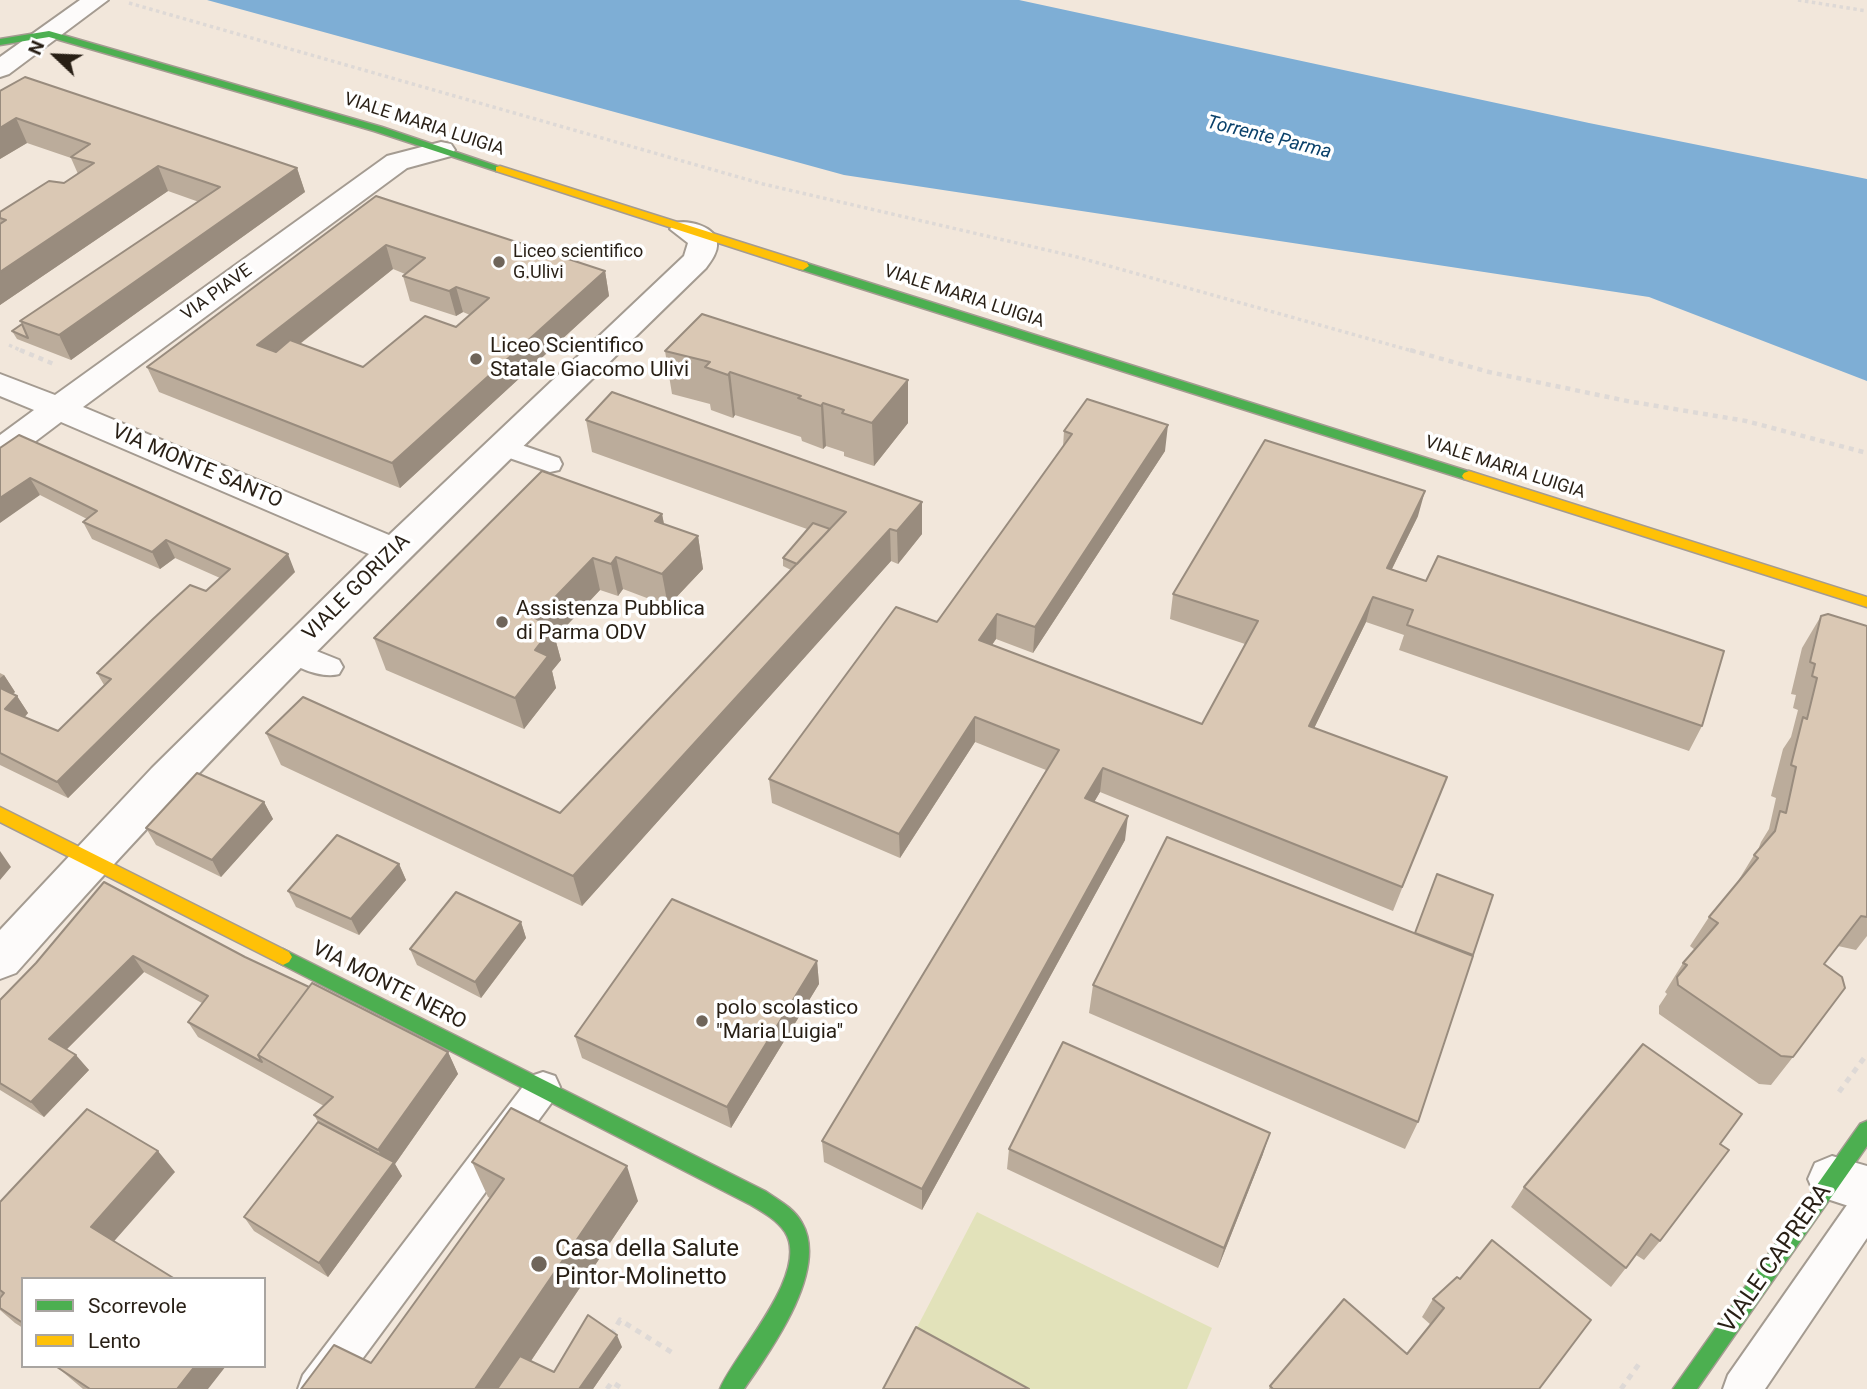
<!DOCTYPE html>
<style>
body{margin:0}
#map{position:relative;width:1867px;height:1389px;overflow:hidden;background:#f2e7db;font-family:Roboto,sans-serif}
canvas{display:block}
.legend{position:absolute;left:21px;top:1277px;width:245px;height:91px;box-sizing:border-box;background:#fff;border:2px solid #a9a5a1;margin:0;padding:9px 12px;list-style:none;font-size:21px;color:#281f15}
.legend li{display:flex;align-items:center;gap:14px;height:35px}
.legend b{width:35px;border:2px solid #a9a5a1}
.north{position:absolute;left:21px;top:21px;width:70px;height:70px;-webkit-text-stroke:5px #fff;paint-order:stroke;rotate:293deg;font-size:19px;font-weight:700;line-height:28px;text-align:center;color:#281f15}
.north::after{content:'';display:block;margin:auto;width:24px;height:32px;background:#281f15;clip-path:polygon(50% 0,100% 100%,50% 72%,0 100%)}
</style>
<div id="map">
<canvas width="1867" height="1389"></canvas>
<ul class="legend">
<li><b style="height:9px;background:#4caf50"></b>Scorrevole</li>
<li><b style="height:9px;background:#ffc107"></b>Lento</li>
</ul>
<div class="north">N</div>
</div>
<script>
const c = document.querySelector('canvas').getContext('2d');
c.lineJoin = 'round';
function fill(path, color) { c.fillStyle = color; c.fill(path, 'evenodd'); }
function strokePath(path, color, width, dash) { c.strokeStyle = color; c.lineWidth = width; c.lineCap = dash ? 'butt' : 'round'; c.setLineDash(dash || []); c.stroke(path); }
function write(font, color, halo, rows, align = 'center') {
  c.font = font + ' Roboto,sans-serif'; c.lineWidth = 7; c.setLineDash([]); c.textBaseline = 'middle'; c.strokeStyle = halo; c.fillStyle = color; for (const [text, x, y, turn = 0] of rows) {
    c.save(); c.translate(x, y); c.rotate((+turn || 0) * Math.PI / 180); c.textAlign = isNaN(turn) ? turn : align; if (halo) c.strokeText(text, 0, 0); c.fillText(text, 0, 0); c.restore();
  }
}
fill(new Path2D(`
 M977,1212L1212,1328L1187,1389H1005L911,1339Z`), '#e2e2ba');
fill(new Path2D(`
 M207,0H1019L1589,123L1867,179V381L1649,297L844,175Z`), '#7eaed5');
const lane = new Path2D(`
 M504,439L559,458L562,464L559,470L550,472L495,453L492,447L495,441Z
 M294,642L339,660L343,667L339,674C323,679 289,667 280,652L284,645Z
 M543,1072L555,1076L560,1087L555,1098L340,1389H298L303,1375L531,1076Z
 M1867,1190V1238L1765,1389H1723L1728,1375L1854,1195Z`);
const street = new Path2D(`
 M80,0H108L9,74L0,77V57Z
 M441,142L451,144L455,150L451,156L407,168L83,407L389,535L684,256L688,243L670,229L675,223C688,220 716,226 717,243C718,252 711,261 706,268C470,498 233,726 16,973L0,979V930L152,768L369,554L61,422L12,459L0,462V435L34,410L0,396V374L55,395L387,156Z
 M1832,1156L1867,1166V1212L1815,1195L1808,1179L1815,1163Z`);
const fast = new Path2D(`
 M49,31L382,127L506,169L496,171L374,131L49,37L0,45V39Z
 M803,262L1474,473L1476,476L1474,479H1464L799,269L797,266Z
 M283,949L765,1191C778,1200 794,1208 802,1223C829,1270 771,1350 744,1389H720C735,1353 811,1273 785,1232C777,1220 763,1212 751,1205L277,962L274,957L277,952Z
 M1867,1121V1146L1697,1389H1673L1860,1124Z`);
const slow = new Path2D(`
 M500,166L807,263L809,266L803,270L799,269L496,171V167Z
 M1469,471L1867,597V607L1464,479L1462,476L1464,473Z
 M0,807L289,952L292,957L289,962L283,965L277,962L0,822Z`);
strokePath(lane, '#a49b91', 4);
strokePath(street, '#a49b91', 4);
strokePath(fast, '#a49b91', 3);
strokePath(slow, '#a49b91', 3);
strokePath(new Path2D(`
 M1798,0L1867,11
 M129,3L763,184L1077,257L1416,352
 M9,345L24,352`), '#ded9d6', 3.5, [3.5, 3.5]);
strokePath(new Path2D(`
 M20,350L56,365
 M1410,350L1489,372L1627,401L1746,421L1867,453`), '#ded9d6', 4.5, [5, 5]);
strokePath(new Path2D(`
 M1839,1092L1867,1054
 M611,1335L620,1320L676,1355
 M607,1389L612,1382L623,1389
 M1621,1389L1639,1364`), '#ded9d6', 5, [6, 6]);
fill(lane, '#fdfbfa');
fill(street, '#fdfbfa');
fill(fast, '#4caf50');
fill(slow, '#ffc107');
fill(new Path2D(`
 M0,91L297,168L305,192L71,360L17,339L12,331L22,324L20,321L199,202L168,191L0,305V212L64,183L78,174L71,158L27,143L0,159Z
 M376,196L605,271L609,296L400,488L159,392L147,367ZM393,269L405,274L403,276L410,301L456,316L463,312L470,315L456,327L363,367L300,344Z
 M665,351L908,380V423L874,466L844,456V452L826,446L823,449L802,441L801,437L735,415L733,418L711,410L710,404L672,394Z
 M586,420L922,534L898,564L891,561L582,906L281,765L266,733L560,813L791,570L783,566V558L807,529L592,452Z
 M1064,431L1165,451L1033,653L996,639L992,645L1202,724L1245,644L1170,619L1173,594L1418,516L1392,569L1702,726L1689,751L1399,650L1404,635L1366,622L1314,728L1437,801L1393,911L1100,792L1094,802L1125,840L922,1210L824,1162L822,1141L1046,770L975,742L900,858L772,803L769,779L937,622L1063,447Z
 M0,448L295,572L68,798L0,765V673L4,675L15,692L12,694L17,696L28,713L25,717L58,731L104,685L97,673L206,591L220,578L175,558L160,569L92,539L83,522L87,519L40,495Z
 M662,514L664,524L698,536L703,569L668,606L623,589L618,596L600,590L555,638L561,660L552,671L556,688L524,729L386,670L374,638Z
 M1821,616L1867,626V936L1856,950L1838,946L1824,964L1793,1057L1771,1085L1759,1084L1659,1014V1006L1667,994L1665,992L1683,963L1695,950L1690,946L1709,917L1735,886L1754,855L1758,850L1761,842L1769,829L1776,798L1771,796L1783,749L1791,737L1798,710L1793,708L1796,695L1791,694L1802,648Z
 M264,802L273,819L221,877L156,845L146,828Z
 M399,864L406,880L359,935L296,907L288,891Z
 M1437,874L1418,1122L1405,1149L1089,1013L1093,985L1415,933Z
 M104,882L245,957L448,1052L458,1074L395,1164L402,1176L328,1277L254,1231L244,1217L318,1122L314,1115L324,1106L198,1037L188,1022L202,1003L144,972L67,1049L89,1070L44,1117L0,1090V1000L36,963Z
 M521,922L526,938L481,998L417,965L410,949Z
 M817,961L819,984L731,1128L582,1058L575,1036Z
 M1720,1144L1660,1241L1644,1260L1636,1255L1611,1287L1511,1207L1524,1187Z
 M1009,1149L1263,1154L1218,1268L1007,1169Z
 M472,1162L638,1201L531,1361L554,1372L622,1347L593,1389H301L371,1363L490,1198L488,1197Z
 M175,1172L23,1279V1328L15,1323L0,1310V1298L1,1296H0V1202Z
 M1433,1299L1539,1389H1269L1270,1386L1407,1354L1431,1325L1422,1317Z
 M57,1367L208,1389H83Z`), '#bbac9b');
fill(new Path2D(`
 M16,118L27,143L0,159V128Z
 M158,166L168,191L0,305V272Z
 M297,168L305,192L71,360L59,335Z
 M386,245L393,269L267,370L257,345Z
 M605,271L609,296L400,488L392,463Z
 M456,287L463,312L456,316L449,291Z
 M730,372L735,415L733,418L728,375Z
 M908,380V423L874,466L872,423Z
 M823,403L826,446L823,449L821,406Z
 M1168,425L1165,451L1033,653L1035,627Z
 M30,478L40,495L0,523V498Z
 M1425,491L1418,516L1380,593L1387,568Z
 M922,502V534L898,564L897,531Z
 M662,514L668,546L655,521Z
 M890,529L891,561L582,906L573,876Z
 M698,536L703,569L668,606L662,574Z
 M166,540L175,558L160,569L152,552Z
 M288,554L295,572L68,798L57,782Z
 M616,557L623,589L618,596L611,564Z
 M593,558L600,590L555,638L561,660L552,671L556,688L524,729L515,698L535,650V618Z
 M1373,597L1366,622L1303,751L1309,726Z
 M997,614L996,639L978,665L979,640Z
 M4,675L15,692L4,702L0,695V678Z
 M17,696L28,713L16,726L5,709Z
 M975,717V742L900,858L899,834Z
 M1103,768L1100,792L1082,823L1085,798Z
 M264,802L273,819L221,877L212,860Z
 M1128,816L1125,840L922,1210V1189Z
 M0,851L11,867L0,880Z
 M399,864L406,880L359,935L351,919Z
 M521,922L526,938L481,998L475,982Z
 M133,956L144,972L62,1054L49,1039Z
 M817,961L819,984L731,1128L727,1107Z
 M448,1052L458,1074L395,1164L402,1176L328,1277L319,1263L389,1169L378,1150Z
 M76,1055L89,1070L44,1117L31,1102Z
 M1270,1133L1263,1154L1218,1268L1224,1248Z
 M158,1151L175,1172L109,1247L91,1227Z
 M627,1166L638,1201L512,1389H475Z
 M617,1335L622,1347L593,1389H579Z
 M195,1366H226L208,1389H177Z`), '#998c7e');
const building = new Path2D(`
 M25,77L297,168L59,335L20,321L220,187L158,166L0,272V224L6,220L0,218V212L49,181L64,183L94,163L71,157L90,144L16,118L0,128V91Z
 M376,196L605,271L392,463L147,367ZM386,245L425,258L403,276L449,291L456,287L489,298L456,327L425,316L363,367L290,340L276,352L257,345Z
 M702,314L908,380L872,423L842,413L844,410L823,403L821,406L798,398L801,396L730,372L728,375L705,367L710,362L665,351Z
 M22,324L28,338L12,331Z
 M612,392L922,502L897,531L890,529L573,876L266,733L303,697L560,813L846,512L586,420Z
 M1087,399L1168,425L1035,627L997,614L979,640L1202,724L1258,621L1173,594L1265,440L1425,491L1387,568L1426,581L1438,556L1724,651L1702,726L1407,625L1413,610L1373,597L1309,726L1447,777L1402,887L1103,768L1085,798L1128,816L922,1189L822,1141L1059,750L975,717L899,834L769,779L896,607L937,622L1072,434L1064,431Z
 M19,435L288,554L57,782L0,753V688L17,696L5,709L58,731L111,679L97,673L153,619L190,585L206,591L230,569L166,540L152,552L83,522L97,511L30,478L0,498V448Z
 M542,471L662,514L655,521L698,536L662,574L616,557L611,564L593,558L535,618L552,628L535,650L548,656L515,698L374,638Z
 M813,523L830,529L797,564L783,558Z
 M1828,614L1867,626V917L1861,916L1824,964L1842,977L1845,988L1793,1057L1781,1056L1678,985L1677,977L1687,965L1683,963L1718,923L1709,917L1758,858L1754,855L1775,831L1780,811L1786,813L1796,767L1791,765L1803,717L1807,719L1817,678L1812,676L1815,664L1810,662L1821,616Z
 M197,773L264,802L212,860L146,828Z
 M337,835L399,864L351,919L288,891Z
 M1167,837L1473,956L1418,1122L1093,985Z
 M1437,874L1493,895L1473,955L1415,933Z
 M104,882L245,957L309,987L258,1055L262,1062L188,1022L208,996L133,956L49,1039L76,1055L31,1102L0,1083V1000L36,963Z
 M456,892L521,922L475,982L410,949Z
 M672,899L817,961L727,1107L575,1036Z
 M312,983L448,1052L378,1150L314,1115L333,1097L258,1055Z
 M1063,1042L1270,1133L1224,1248L1009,1149Z
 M1643,1044L1742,1114L1720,1144L1729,1150L1660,1241L1651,1234L1626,1268L1524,1187Z
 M511,1108L627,1166L475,1389H301L334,1345L371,1363L504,1179L472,1162Z
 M87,1109L158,1151L91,1227L175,1279H23V1323L0,1308V1298L4,1293L0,1290V1202Z
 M318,1122L394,1162L319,1263L244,1217Z
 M1492,1240L1591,1320L1539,1389H1273L1270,1386L1344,1299L1407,1354L1444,1308L1433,1299L1457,1277L1460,1279Z
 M588,1315L617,1335L579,1389H497L520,1356L554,1372Z
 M916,1327L1029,1389H883Z
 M58,1366H195L177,1389H90L57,1367Z`);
fill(building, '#dac8b4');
strokePath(building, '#998c7e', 2);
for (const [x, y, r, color] of [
 [499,262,7,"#6f655a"],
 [476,359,7,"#6f655a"],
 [502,622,7,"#6f655a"],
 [702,1021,7,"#6f655a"],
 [539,1264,9,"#6f655a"]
]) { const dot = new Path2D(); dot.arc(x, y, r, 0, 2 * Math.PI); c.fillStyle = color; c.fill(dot); strokePath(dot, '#fff', 2.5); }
write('18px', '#281f15', '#fff', [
 ["VIALE MARIA LUIGIA",424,125,18],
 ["VIA PIAVE",217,293,-36],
 ["VIALE MARIA LUIGIA",964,297,18],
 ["VIALE MARIA LUIGIA",1505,468,18]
]);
write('18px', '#281f15', '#fff', [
 ["Liceo scientifico",513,252],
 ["G.Ulivi",513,273]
], 'left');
write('italic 19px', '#0a416a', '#fff', [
 ["Torrente Parma",1269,138,14]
]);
write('21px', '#281f15', '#fff', [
 ["Liceo Scientifico",490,347],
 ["Statale Giacomo Ulivi",490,371],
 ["Assistenza Pubblica",516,610],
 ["di Parma ODV",516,634],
 ["polo scolastico",716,1009],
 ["\"Maria Luigia\"",716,1033]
], 'left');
write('21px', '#281f15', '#fff', [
 ["VIA MONTE SANTO",197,467,23],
 ["VIALE GORIZIA",357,588,-45],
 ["VIA MONTE NERO",389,986,27]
]);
write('24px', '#281f15', '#fff', [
 ["Casa della Salute",555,1250],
 ["Pintor-Molinetto",555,1278]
], 'left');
write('24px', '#281f15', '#fff', [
 ["VIALE CAPRERA",1776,1259,-55]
]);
</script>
